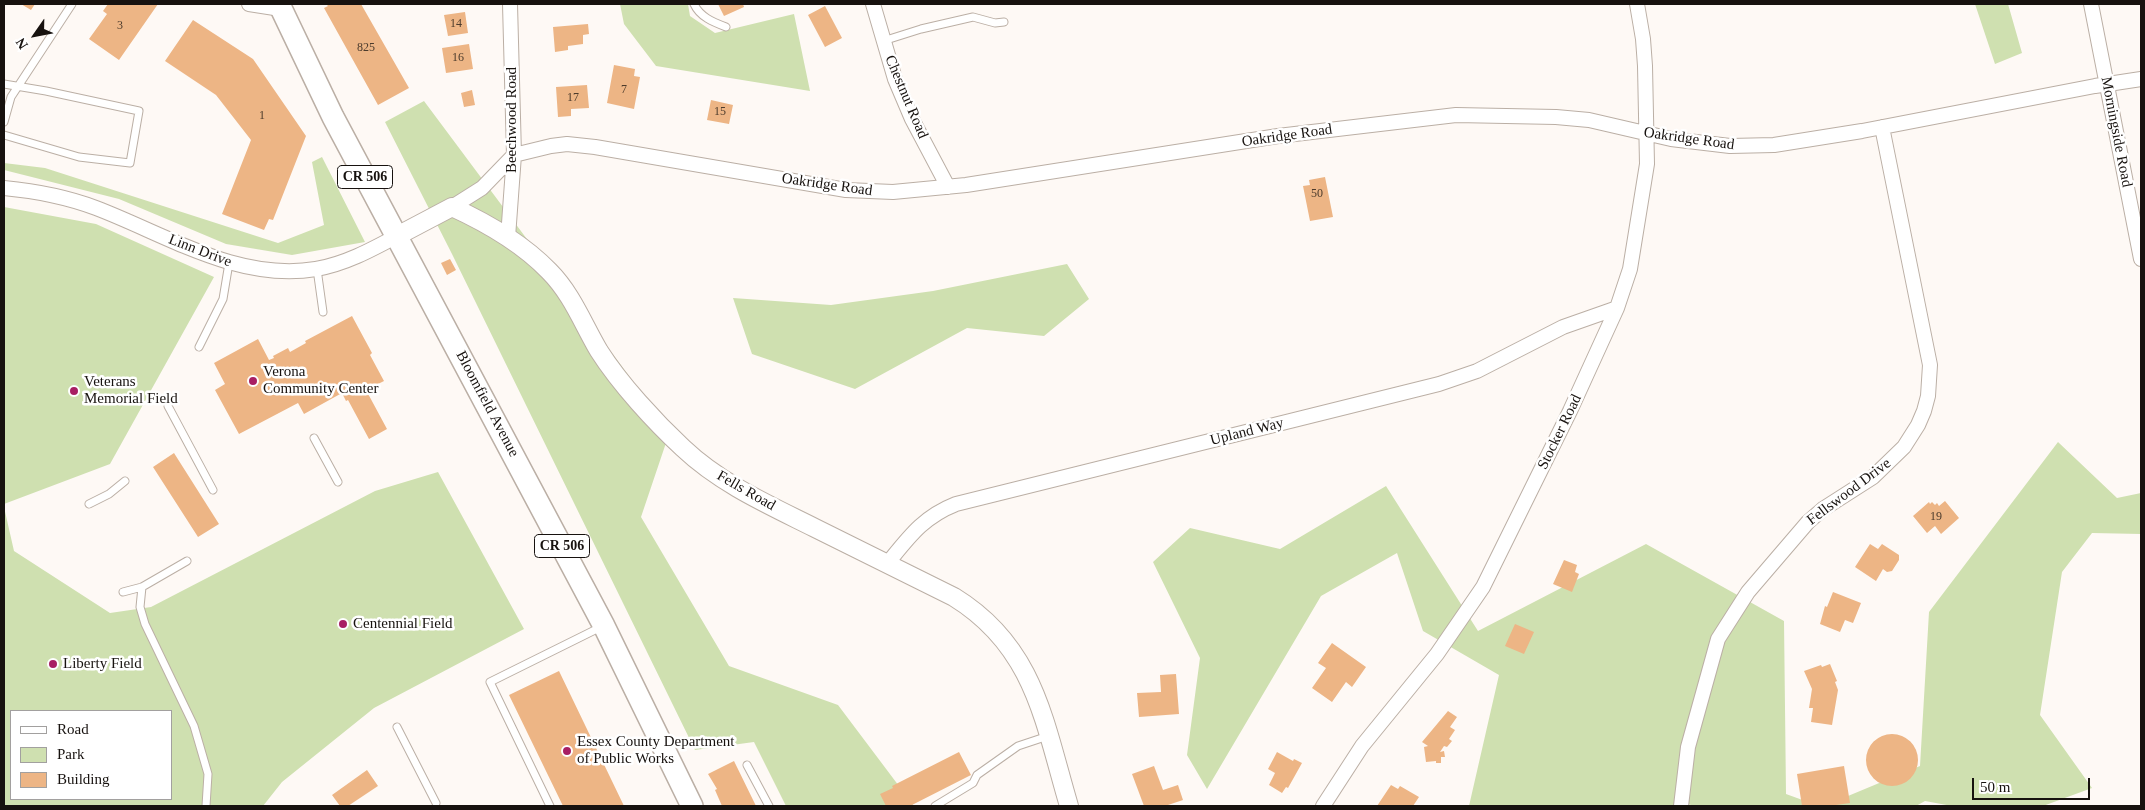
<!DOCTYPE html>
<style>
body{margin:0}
#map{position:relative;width:2145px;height:810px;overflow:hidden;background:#fef9f5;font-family:"Times New Roman",serif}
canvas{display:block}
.frame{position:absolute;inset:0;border:5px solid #17120f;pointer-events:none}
.legend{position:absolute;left:10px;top:710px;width:162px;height:90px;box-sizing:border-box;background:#fff;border:1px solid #a2a09f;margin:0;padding:6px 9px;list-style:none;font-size:15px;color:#17120f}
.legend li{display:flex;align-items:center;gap:10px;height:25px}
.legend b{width:25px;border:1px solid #a2a09f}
.north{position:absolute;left:10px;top:10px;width:50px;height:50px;-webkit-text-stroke:4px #fff;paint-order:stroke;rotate:237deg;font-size:14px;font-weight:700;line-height:20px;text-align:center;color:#17120f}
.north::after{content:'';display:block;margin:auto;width:18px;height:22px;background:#17120f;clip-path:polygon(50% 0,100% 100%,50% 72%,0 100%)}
.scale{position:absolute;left:1972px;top:778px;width:118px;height:22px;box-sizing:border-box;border:2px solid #17120f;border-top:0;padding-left:6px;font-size:15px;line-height:18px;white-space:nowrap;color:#17120f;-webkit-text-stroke:4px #fff;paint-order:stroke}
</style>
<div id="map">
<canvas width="2145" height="810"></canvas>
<div class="frame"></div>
<ul class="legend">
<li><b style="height:6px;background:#fff"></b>Road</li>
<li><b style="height:14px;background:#cfe0b0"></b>Park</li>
<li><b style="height:14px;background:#edb585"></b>Building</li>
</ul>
<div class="north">N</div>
<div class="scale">50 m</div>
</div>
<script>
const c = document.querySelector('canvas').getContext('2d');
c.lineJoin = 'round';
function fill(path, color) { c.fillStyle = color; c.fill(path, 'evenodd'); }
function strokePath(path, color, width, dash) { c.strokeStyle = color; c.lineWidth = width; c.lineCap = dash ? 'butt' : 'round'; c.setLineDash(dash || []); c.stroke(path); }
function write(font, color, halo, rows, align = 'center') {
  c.font = font + ' "Times New Roman",serif'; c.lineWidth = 5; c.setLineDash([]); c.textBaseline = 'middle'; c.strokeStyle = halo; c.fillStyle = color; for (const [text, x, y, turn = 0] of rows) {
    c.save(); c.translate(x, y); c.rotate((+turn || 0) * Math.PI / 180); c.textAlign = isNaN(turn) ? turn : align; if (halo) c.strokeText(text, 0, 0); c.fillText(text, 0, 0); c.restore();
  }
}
fill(new Path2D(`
 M620,4H688L690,16L715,33L794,14L810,91L656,66L624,24Z
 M1975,4H2008L2022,53L1995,64Z
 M424,101L670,431L641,517L729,666L838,705L914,806H786L754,742L695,750L452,254L385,122Z
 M322,157L365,242L292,255L226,244L119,199L4,170V163L45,168L278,243L324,225L312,162Z
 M4,207L96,224L214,277L110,464L4,504Z
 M1067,264L1089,299L1044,336L967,328L855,389L752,354L733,298L831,305L933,291Z
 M2058,442L2117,498L2141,493V534L2092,533L2062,572L2040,715L2092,788L2043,806H1952L1925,801L1916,806H1824L1920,766L1929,612Z
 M438,472L524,629L374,708L282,782L263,806H4V507L14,551L110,613L151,607L375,491ZM11,711H171V799H11Z
 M1386,486L1478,631L1646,544L1784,621L1786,794L1819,806H1695L1679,802L1678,806H1469L1499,675L1423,631L1397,553L1321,596L1207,789L1187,755L1200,658L1153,562L1190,528L1280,549Z`), '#cfe0b0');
fill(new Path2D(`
 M21,4H35L31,10Z
 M108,4H158L119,60L89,39L107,14L103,11Z
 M326,4H361L409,88L378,105L324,8L328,6Z
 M718,4H743L744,7L724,16Z
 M825,6L842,38L825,47L808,15Z
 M465,12L468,33L448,36L444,15Z
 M193,20L253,59L306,136L273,220L269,219L264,230L222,214L251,140L216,95L165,61Z
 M588,24L589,34L583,35V44L568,46V50L555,52L553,27Z
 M469,44L473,69L446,73L442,48Z
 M614,65L635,69L634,76L640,77L634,109L607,103Z
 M587,85L589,108L571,109V116L558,117L556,87Z
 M472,90L475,105L464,107L461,93Z
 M711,100L733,105L729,124L707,120Z
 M1325,177L1333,217L1310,221L1303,186L1310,185L1309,180Z
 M450,259L456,270L447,275L441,263Z
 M352,316L372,353L370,355L384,381L366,390L387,429L369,439L348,400L346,401L342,393L304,414L298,403L239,434L215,390L225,384L214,363L258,339L269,360L274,358L273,356L288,348L290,352L306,343L305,341Z
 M174,453L219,524L198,537L153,467Z
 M1945,501L1959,518L1941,534L1935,526L1927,533L1913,516L1929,502L1930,504L1932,502L1935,505L1937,503L1939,506Z
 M1870,544L1878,549L1882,544L1899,555V560L1892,571L1887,572L1883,569L1876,581L1855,567Z
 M1564,560L1577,565L1575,572L1579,574L1572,592L1553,584Z
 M1833,592L1861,603L1853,623L1845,620L1840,632L1820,624L1825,606L1827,607Z
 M1515,624L1534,632L1524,654L1505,646Z
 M1332,643L1366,667L1352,687L1346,682L1332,702L1312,688L1326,668L1318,663Z
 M1830,664L1837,681L1835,682L1838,690L1832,725L1811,722L1813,708H1809L1812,689L1804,671L1821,665L1822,667Z
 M559,671L624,806H563L509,695Z
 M1176,674L1179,714L1139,717L1137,693L1161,692L1160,675Z
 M1448,711L1457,717L1450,727L1455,730L1449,739L1452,741L1447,747L1444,746L1440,752L1444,751L1445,757H1441V763H1436V761L1426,762L1424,747L1428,746L1422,742Z
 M1866 760a26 26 0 1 1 52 0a26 26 0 1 1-52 0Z
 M959,752L971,775L910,806H886L880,794L893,788L892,786Z
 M1277,752L1293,761L1294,759L1302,763L1288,788L1286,787L1282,793L1269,785L1275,773L1268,769Z
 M734,761L756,806H722L715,790L717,789L708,774Z
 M1154,766L1163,790L1178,785L1183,800L1165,806H1144L1132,774Z
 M1844,766L1850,803L1829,806H1802L1797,774Z
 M367,770L378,786L348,806H340L332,795Z
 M1391,785L1398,789L1400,786L1419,797L1413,806H1377Z`), '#edb585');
const service = new Path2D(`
 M694,4C700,17 713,22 726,27
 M883,41L921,29L973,17L995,23L1004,22
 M4,84L46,91L139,111L130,163L79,157L4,135
 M4,122L11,97L72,4
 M317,269L323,312
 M199,347L223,299L229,263
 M168,406L213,490
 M314,438L338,482
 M89,504L109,494L125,481
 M142,587L140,607L145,624L194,726L208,774L206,806
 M123,592L142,587L187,561
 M397,727L436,803
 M747,765L769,806
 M550,806L490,682L603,626
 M935,806L973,783L977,775L1018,746L1048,736`);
const minor = new Path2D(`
 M249,4L281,9
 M873,4L895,79L912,119L948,187
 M2091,4L2141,259
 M4,188C35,191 67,197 96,208C167,235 238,282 316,269C345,264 371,250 397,236
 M452,207L482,188L514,155L551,146L567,144L595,147L846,190L893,192L966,185L1278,136L1456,115L1556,117L1589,120L1671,139L1730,146L1774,145L1862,131L2095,86L2141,79
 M508,237L514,155L510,4
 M887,564C909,537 923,517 956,504L1439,384L1477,371L1563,327L1617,308
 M1323,806L1362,746L1437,654L1483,587L1570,411L1617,308L1630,269L1647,164L1645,66L1643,39L1637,4
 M1681,806L1688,747L1718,639L1748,592L1808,522L1823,509L1873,477L1904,447L1918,425L1924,411L1928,396L1930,365L1882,127`);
const tertiary = new Path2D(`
 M397,236L452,207C487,223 522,243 549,271C572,294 583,324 599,351C620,384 655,422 683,448C721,484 769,505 815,528C862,551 908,574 954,597C1035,647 1044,722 1069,806`);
const primary = new Path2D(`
 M279,4L333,117L604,626L692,806`);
strokePath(service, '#bbafa5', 9);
strokePath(minor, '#bbafa5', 16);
strokePath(tertiary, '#bbafa5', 20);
strokePath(primary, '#bbafa5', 24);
strokePath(service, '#fff', 7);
strokePath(minor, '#fff', 14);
strokePath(tertiary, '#fff', 18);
strokePath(primary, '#fff', 21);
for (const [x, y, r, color] of [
 [253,381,5,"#a81e63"],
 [74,391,5,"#a81e63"],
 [343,624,5,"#a81e63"],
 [53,664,5,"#a81e63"],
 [567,751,5,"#a81e63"]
]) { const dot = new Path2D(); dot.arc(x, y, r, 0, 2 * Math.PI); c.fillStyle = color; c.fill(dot); strokePath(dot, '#fff', 2); }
write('12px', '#4c3b2c', null, [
 ["14",456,24],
 ["3",120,26],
 ["825",366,48],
 ["16",458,58],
 ["7",624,90],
 ["17",573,98],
 ["15",720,112],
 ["1",262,116],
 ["50",1317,194],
 ["19",1936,517]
]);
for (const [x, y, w] of [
 [365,177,55],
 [562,546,55]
]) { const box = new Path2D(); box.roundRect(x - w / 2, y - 11.5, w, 23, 4); c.fillStyle = '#fff'; c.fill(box); strokePath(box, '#17120f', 1); }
write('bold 14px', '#17120f', null, [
 ["CR 506",365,177],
 ["CR 506",562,546]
]);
write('15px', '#17120f', '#fff', [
 ["Chestnut Road",906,97,67],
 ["Beechwood Road",512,120,-90],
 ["Morningside Road",2116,132,79],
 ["Oakridge Road",1287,136,-8],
 ["Oakridge Road",1689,139,8],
 ["Oakridge Road",827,185,8],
 ["Linn Drive",200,251,21],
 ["Bloomfield Avenue",487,404,62],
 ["Upland Way",1247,432,-14],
 ["Stocker Road",1560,432,-64],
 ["Fells Road",746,491,30],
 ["Fellswood Drive",1849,492,-37]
]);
write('15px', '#17120f', '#fff', [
 ["Verona",263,372],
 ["Community Center",263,389],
 ["Veterans",84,382],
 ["Memorial Field",84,399],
 ["Centennial Field",353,624],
 ["Liberty Field",63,664],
 ["Essex County Department",577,742],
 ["of Public Works",577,759]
], 'left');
</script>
